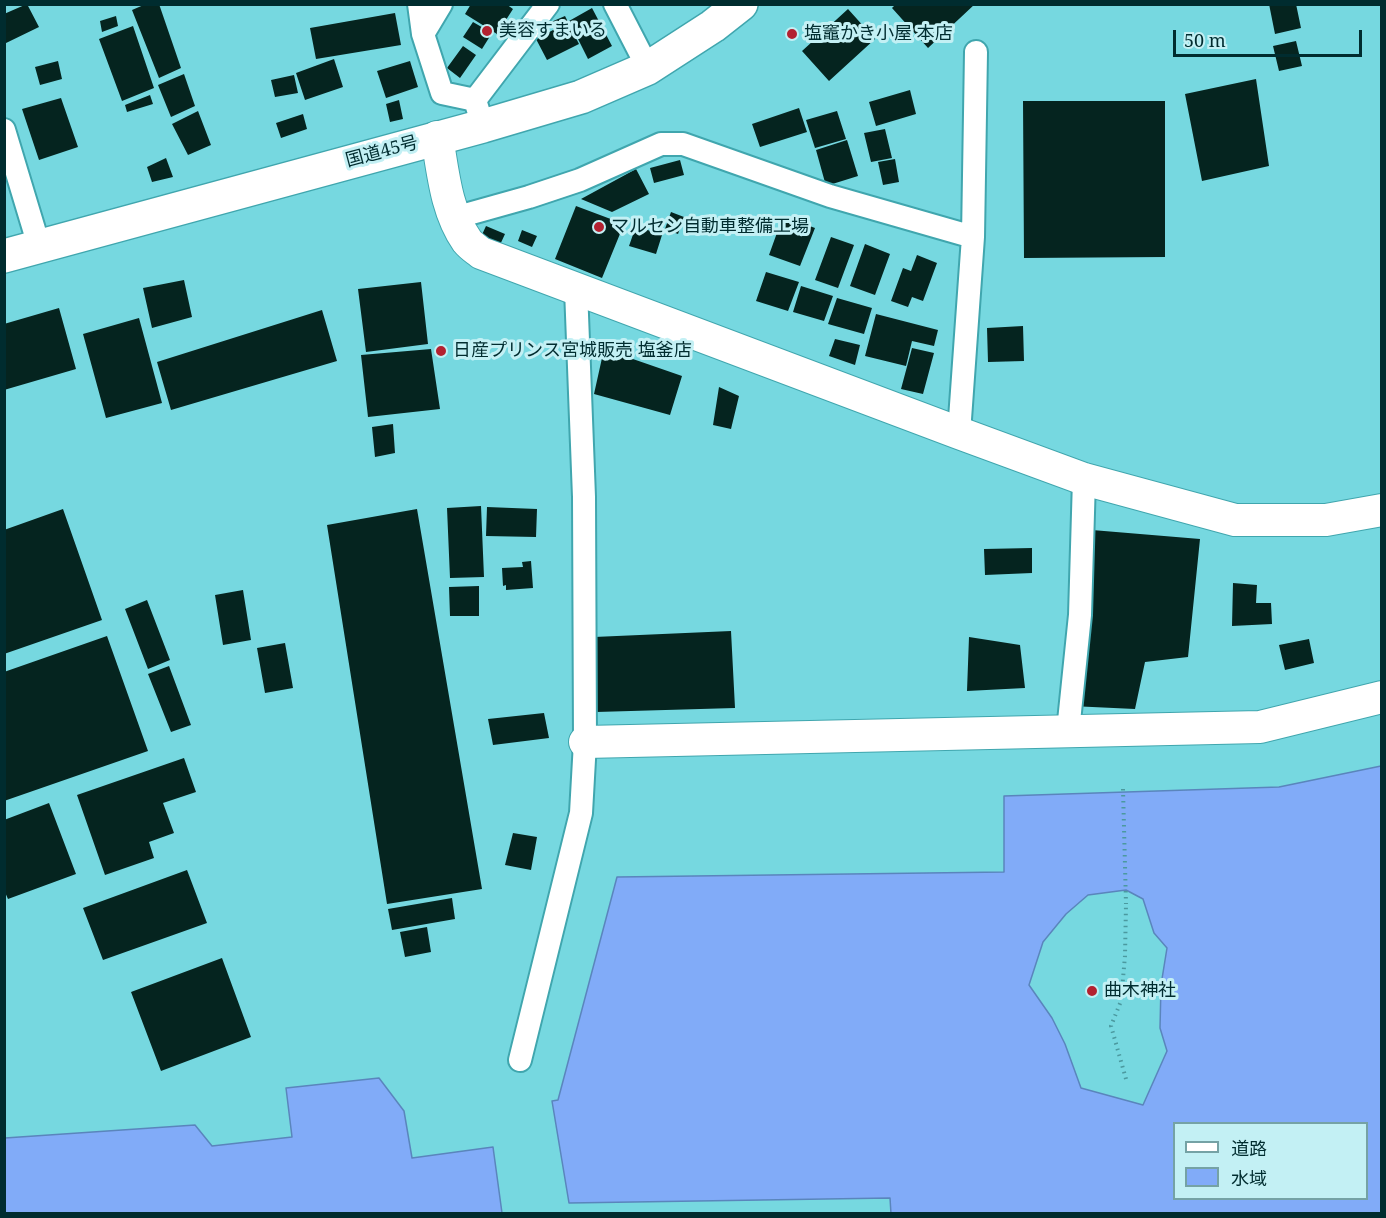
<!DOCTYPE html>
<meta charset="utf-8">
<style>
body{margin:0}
#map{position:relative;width:1386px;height:1218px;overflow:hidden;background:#76d8e0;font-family:"Noto Serif","Noto Sans JP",serif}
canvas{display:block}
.frame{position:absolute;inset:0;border:6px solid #002c2f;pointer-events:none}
.legend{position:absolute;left:1173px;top:1122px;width:195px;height:78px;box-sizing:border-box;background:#c3f0f4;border:2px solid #75a2a5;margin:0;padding:8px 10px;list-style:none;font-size:18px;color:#002c2f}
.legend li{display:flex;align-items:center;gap:12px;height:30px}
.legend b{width:30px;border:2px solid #75a2a5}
.scale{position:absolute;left:1173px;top:30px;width:189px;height:27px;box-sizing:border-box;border:3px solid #002c2f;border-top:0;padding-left:8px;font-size:18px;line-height:21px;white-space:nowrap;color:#002c2f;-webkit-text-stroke:4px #c3f0f4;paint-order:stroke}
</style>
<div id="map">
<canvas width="1386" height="1218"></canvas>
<div class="frame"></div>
<ul class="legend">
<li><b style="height:8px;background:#fff"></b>道路</li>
<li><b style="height:16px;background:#81abf8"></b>水域</li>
</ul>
<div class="scale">50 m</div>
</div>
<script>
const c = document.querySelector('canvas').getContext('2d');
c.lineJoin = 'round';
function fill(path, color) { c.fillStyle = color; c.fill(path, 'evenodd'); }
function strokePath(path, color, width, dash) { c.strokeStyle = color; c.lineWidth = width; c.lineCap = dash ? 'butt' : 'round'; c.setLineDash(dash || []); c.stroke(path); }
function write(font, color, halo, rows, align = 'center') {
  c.font = font + ' "Noto Serif","Noto Sans JP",serif'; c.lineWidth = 6; c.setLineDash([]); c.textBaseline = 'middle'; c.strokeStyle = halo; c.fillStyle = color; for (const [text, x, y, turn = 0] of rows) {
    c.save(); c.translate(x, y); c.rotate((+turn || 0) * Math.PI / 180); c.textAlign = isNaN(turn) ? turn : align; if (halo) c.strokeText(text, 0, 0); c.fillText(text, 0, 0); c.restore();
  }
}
const water = new Path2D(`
 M1381,766V1213L891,1214L890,1198L569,1203L552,1101L558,1100L617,877L1004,872V796L1279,787ZM1126,890L1143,899L1154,933L1167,948L1161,985L1160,1028L1167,1051L1143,1105L1081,1088L1065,1044L1052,1018L1029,985L1043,942L1066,914L1088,895ZM1174,1124H1366V1198H1174Z
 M379,1078L404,1111L412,1158L493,1147L502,1213H5V1138L195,1125L212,1146L292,1137L286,1088Z`);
fill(water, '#81abf8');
strokePath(water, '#5a85bc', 1.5);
fill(new Path2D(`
 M27,4L39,27L4,44V14Z
 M146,4H159L181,68L159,78L132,10Z
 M471,4H506L513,9L497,34L465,14Z
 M896,4H975L928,48L892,8Z
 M1269,4H1296L1301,28L1275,34Z
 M592,8L612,46L588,59L569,21Z
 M848,9L875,39L829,81L802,51Z
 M395,13L401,45L316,59L310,28Z
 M116,16L118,26L102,32L100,21Z
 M565,16L579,44L547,60L536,39L555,29L551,22Z
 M473,22L492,33L482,49L463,37Z
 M133,26L154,88L122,101L99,39Z
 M1296,41L1302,66L1279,71L1273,46Z
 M463,46L476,55L460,78L447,68Z
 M334,59L343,87L305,100L296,73Z
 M58,61L62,79L40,85L35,67Z
 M410,61L418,87L386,98L377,71Z
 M184,74L195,106L171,117L158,85Z
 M294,75L298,93L275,97L271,80Z
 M1256,79L1269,166L1202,181L1185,94Z
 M910,90L916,114L876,126L869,102Z
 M150,95L153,104L127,112L125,105Z
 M61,98L78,147L39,160L22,109Z
 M399,100L403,119L390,122L386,104Z
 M1023,101H1165V257L1024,258Z
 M799,108L807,132L760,147L752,124Z
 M198,111L211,145L188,155L172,124Z
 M837,111L846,139L815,148L806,120Z
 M303,114L307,129L281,138L276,123Z
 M885,129L892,158L871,162L864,133Z
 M847,140L858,176L826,186L816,150Z
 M166,158L173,177L152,182L147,167Z
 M895,159L899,182L883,185L878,162Z
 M680,160L684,175L654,183L650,168Z
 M636,169L649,194L612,212L581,199Z
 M576,206L624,224L602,278L555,259Z
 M671,212L684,217L678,234L665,229Z
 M783,216L815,228L800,266L769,255Z
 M486,226L505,234L499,247L480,239Z
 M636,226L662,235L656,254L629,246Z
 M522,230L537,236L532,247L518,241Z
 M831,237L854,245L838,288L815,280Z
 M865,244L890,254L875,295L850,286Z
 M917,255L937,263L923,301L912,297L908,307L891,301L903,268L911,271Z
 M766,272L799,282L788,311L756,301Z
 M184,280L192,317L152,328L143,288Z
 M421,282L428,344L366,352L358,289Z
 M801,286L833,296L824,321L793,312Z
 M837,298L872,308L864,334L828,324Z
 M59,308L76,369L4,390V324Z
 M322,310L337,361L171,410L157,362Z
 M876,314L938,330L934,346L912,341L906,366L865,356Z
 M139,318L162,403L106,418L83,334Z
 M1023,326L1024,361L988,362L987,328Z
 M835,339L860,345L855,365L829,356Z
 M912,348L934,353L923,394L901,389Z
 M431,349L440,409L368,417L361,355Z
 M604,349L682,376L670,415L594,394Z
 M719,387L739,396L731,429L713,425Z
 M393,424L395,453L375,457L372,427Z
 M481,506L484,577L450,578L447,508Z
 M487,507L537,509L536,537L486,536Z
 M63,509L102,620L4,654V530Z
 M417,509L482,889L387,904L327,525Z
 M1092,530L1200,539L1188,657L1145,662L1135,709L1071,706Z
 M1032,548V573L985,575L984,549Z
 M531,561L533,588L506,590V585L503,586L502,568L523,567L522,562Z
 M1233,583L1257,585L1256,603H1271L1272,624L1232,626Z
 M479,586V616H450L449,587Z
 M243,590L251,640L223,645L215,595Z
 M147,600L170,660L148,669L125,609Z
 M731,631L735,708L596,712L594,637Z
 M107,636L148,751L4,801V672Z
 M969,637L1020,645L1025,688L967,691Z
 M1309,639L1314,663L1285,670L1279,645Z
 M285,643L293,688L265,693L257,648Z
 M169,666L191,725L171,732L148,674Z
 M544,713L549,738L493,745L488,719Z
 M184,758L196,792L163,803L174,833L149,842L154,858L105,875L77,795Z
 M49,803L76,874L8,899L4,890V820Z
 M513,833L537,837L531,870L505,865Z
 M187,870L207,923L103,960L83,908Z
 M452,898L455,919L392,930L388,909Z
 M427,927L431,952L405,957L400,932Z
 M222,958L251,1037L161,1071L131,992Z`), '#05241f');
const street = new Path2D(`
 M419,4L423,34L442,93L475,100
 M615,4L648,68
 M423,34L441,4
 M483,126L475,100L548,4
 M4,130L39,246
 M454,218L529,197L580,180L661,144H683L830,196L973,237
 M959,433L973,237L976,52
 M1068,731L1080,615L1084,479
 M520,1060L581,813L585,742L584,497L576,289`);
const secondary = new Path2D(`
 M437,137C443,172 446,211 467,241C471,246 476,249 481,253L959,433L1084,479L1235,520H1326L1382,510
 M585,742L1260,727L1382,697`);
const highway = new Path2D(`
 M4,256L483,126L581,97L648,68L713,26L741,4`);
strokePath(street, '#40a6ae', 26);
strokePath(secondary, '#40a6ae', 34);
strokePath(highway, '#40a6ae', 36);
strokePath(new Path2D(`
 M1123,789L1126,904
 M1126,1079L1111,1026L1121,1001L1125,956L1126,904`), '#4b999f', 4, [1.5, 4.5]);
strokePath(street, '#fff', 22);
strokePath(secondary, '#fff', 32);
strokePath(highway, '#fff', 33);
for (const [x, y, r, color] of [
 [487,31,6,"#b32130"],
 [792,34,6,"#b32130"],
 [599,227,6,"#b32130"],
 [441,351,6,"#b32130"],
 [1092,991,6,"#b32130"]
]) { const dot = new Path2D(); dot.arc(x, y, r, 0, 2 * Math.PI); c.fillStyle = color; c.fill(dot); strokePath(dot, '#c3f0f4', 2); }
write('18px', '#002c2f', '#c3f0f4', [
 ["美容すまいる",499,31],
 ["塩竈かき小屋 本店",804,34],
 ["マルセン自動車整備工場",611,227],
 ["日産プリンス宮城販売 塩釜店",453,351],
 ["曲木神社",1104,991]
], 'left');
write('18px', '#002c2f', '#c3f0f4', [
 ["国道45号",382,152,-15]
]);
</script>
